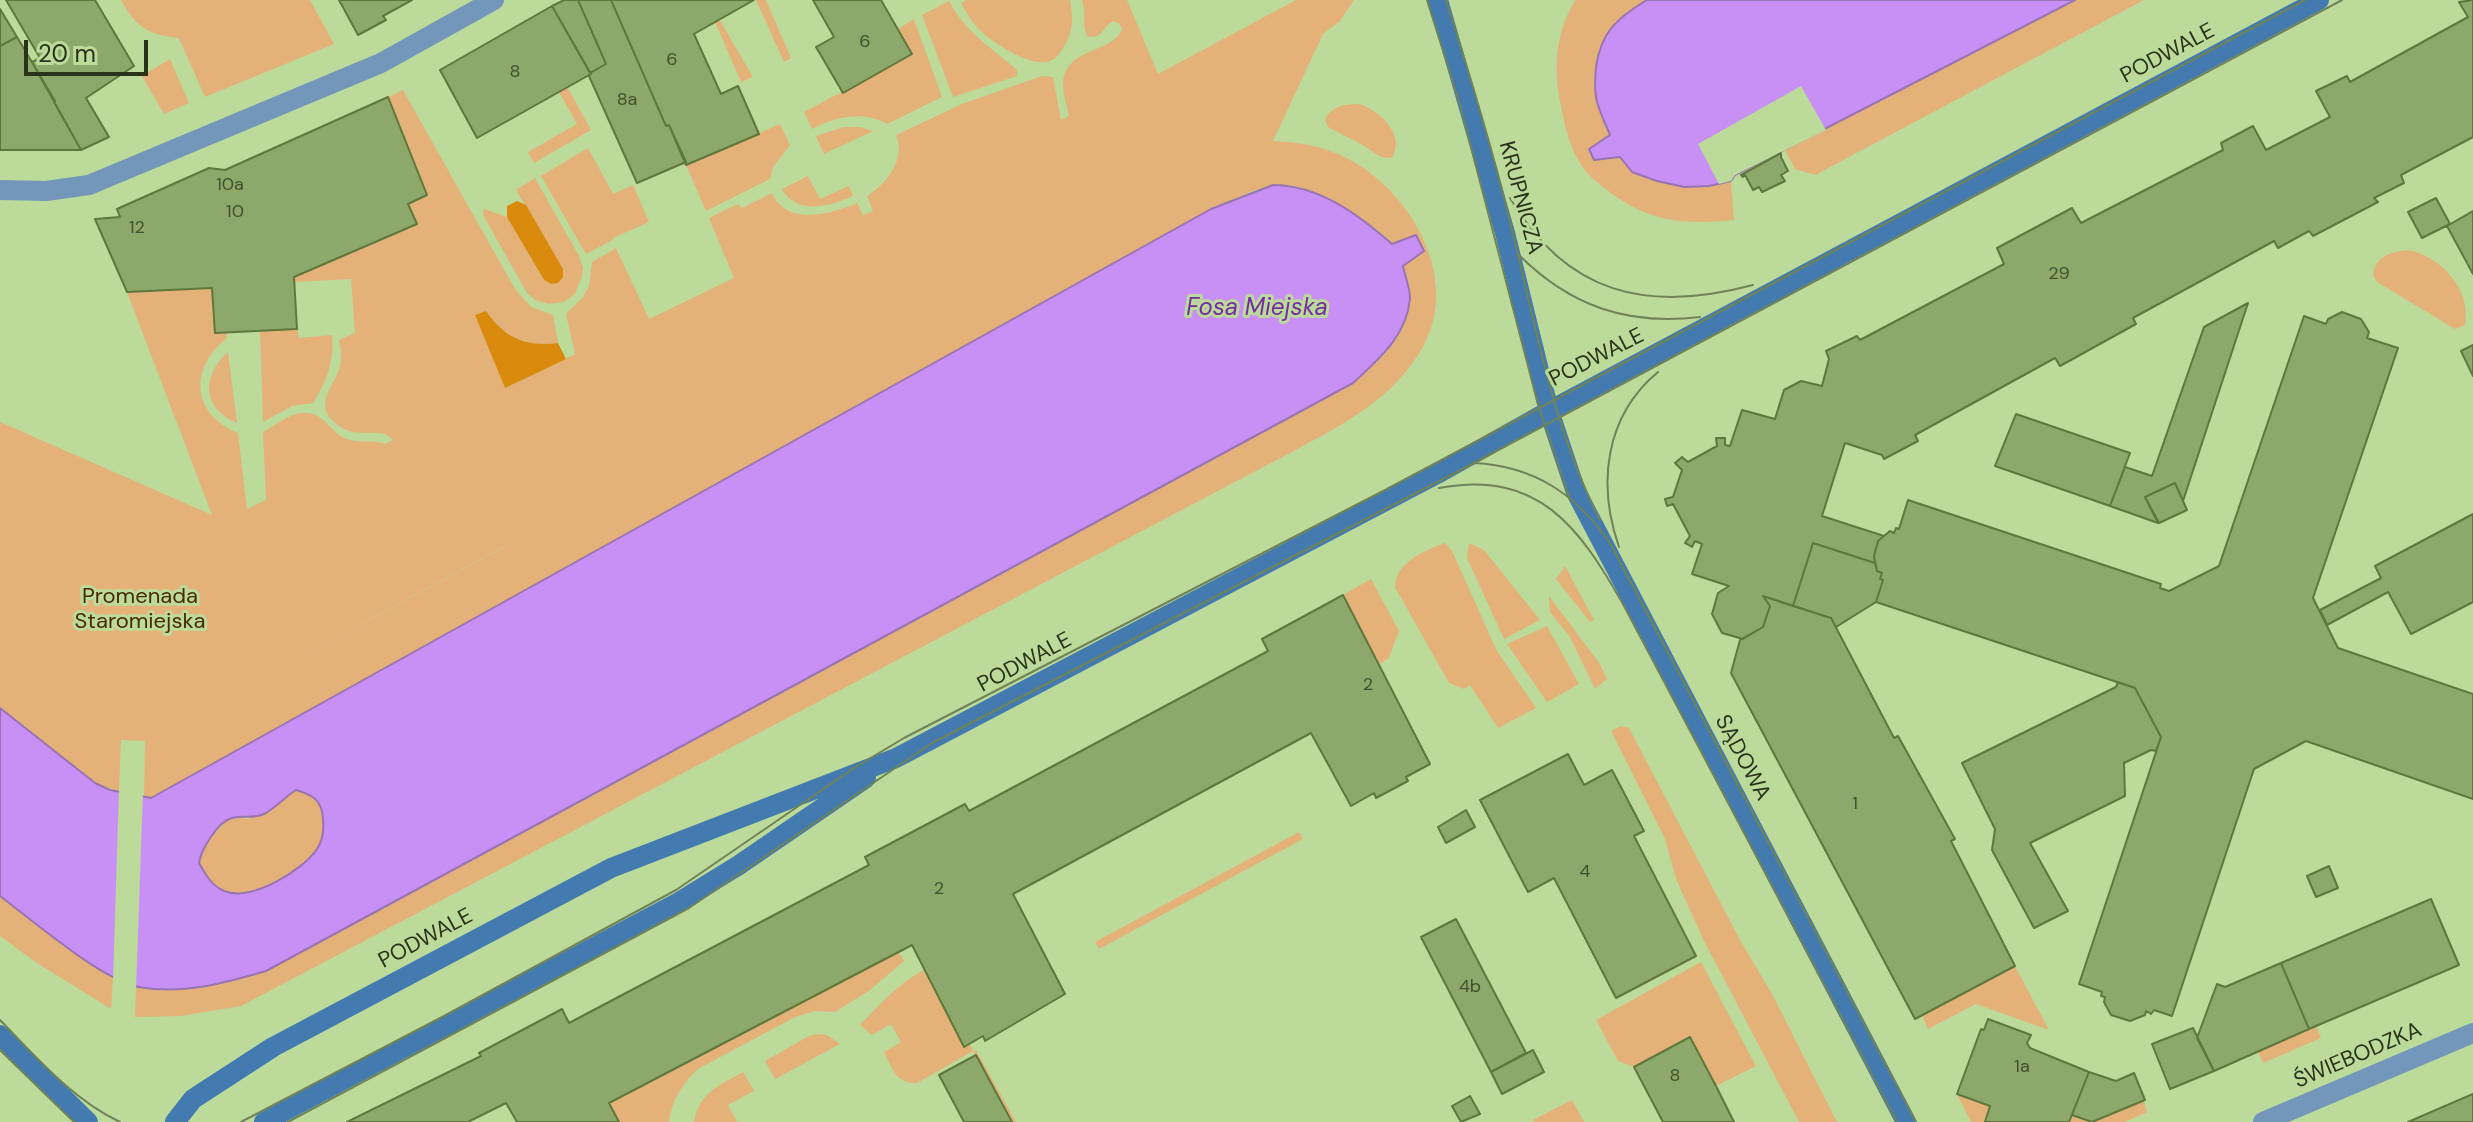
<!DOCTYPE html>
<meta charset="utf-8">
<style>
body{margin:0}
#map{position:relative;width:2473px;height:1122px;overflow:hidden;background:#bcda9a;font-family:"DM Sans",sans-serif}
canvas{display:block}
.scale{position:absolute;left:24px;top:40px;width:124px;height:36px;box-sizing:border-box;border:4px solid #28331a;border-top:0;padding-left:10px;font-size:24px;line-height:28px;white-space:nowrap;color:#28331a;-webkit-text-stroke:6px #bcda9a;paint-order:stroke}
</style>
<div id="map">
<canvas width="2473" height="1122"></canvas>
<div class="scale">20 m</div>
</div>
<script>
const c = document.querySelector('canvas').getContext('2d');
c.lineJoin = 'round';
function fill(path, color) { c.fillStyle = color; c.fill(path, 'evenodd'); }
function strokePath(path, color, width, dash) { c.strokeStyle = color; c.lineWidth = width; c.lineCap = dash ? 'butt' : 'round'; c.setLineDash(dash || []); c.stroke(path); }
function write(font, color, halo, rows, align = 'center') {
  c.font = font + ' "DM Sans",sans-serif'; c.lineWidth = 6; c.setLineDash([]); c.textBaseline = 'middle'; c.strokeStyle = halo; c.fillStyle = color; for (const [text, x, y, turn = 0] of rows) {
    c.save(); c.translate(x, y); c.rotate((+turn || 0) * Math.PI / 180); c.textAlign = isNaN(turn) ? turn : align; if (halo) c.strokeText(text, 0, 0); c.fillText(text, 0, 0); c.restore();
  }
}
fill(new Path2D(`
 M121,0H310L334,44L205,97L179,38C148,35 136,27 121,0Z
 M756,0H766L791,58L784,62Z
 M966,0H1070C1073,17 1074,33 1063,48C1060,53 1057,58 1050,61C1033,68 996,45 983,33C974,25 967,14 961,3Z
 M1082,0H1127L1158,74L1296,0H1354L1340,21L1323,34L1273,141C1296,142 1317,145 1338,154C1406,183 1462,274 1424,345C1394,400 1340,426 1288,454L241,1006L181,1016L135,1017L136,987L168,990L266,971L1353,383C1365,372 1379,361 1389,349C1413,320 1414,276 1393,245C1383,231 1363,221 1349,211C1329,198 1300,182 1275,185C1254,188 1231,201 1211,209L151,798L144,796L145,741L121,740L119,792L95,783L0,708V422L212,515L127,292L212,288L215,332H226L227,338C188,369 192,414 238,433L247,509L266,500L263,432C281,422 301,403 322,419C331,426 336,436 347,439C360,444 374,439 385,444L393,440C378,423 353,445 330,418C316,401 336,383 340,366C342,357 341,349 339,340L355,333L351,279L295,282L294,277L416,224L408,204L427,194L388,97L403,90L515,289L531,307L553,315L558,343C525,347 505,338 486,311L476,315L505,388L575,354L566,314L583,297L589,286L592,262L616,248L649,319L734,278L709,218L738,204L742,208L772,193C787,227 831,214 857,203L863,215L873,211L867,196C887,183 906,160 896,135L962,104L1042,76L1053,77L1061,120L1069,116C1067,106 1063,95 1063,84C1065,46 1113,54 1122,29L1120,24L1113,21C1103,26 1102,41 1087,36C1082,25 1086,12 1082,0ZM504,547L226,697L503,547Z
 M1575,0H1647L1627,12L1598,56L1594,82L1597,103L1620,157L1657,181L1684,187L1709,186L1731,181L1734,220C1683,225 1648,222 1607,190C1599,184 1590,177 1584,169C1571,152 1565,128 1561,106C1553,69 1555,34 1575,0Z
 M2075,0H2144L1815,175L1795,169L1785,150Z
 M949,1C966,33 991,47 1017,70V76L953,97L922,15Z
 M719,19L753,77L741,82L715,22Z
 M914,19L942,97L887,124C863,110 835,117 812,129L804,112L911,55L898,29Z
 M170,59L189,103L164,114L142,76Z
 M568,88L591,130L534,163L528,152L577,124L559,92Z
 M1359,104C1380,110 1406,136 1392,158L1381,157L1361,144L1328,127L1325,120C1331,106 1345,104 1359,104Z
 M780,124L790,145L773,167L770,179L706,211L686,165Z
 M844,127H859L873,131L824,154L816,136Z
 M588,148L613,194L633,185L649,222L613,238V240L586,254L541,176Z
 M808,176L820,199L849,186L853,196C830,206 797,216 782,189Z
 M535,178L578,254L583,267L582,276L575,294L564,302L549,304L535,300L527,293L483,215L484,209L507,217L544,280L551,284L560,281L563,269L516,190Z
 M2408,250C2441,256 2472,290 2465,325L2455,329L2377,282L2373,275C2376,256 2390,252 2408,250Z
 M297,329L299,338L332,335C335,359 326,384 313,403L292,406L263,422L260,331Z
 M228,352L237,423C202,408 201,376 228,352Z
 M1445,543L1452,551L1497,651L1536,708L1498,728L1470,685L1464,689L1449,683L1395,587C1395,563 1425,550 1445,543Z
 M1469,543L1484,550L1540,620L1504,639L1467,558Z
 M1565,566L1594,620L1590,622L1556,579Z
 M1371,579L1399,631L1389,658L1379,664L1343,595Z
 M1549,596L1600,664L1607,679L1595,689L1570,637L1550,612Z
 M1547,626L1579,684L1547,702L1507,644Z
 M1621,726L1629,728L1740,940L1772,994L1837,1122H1799L1704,941L1676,879L1665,839L1611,731Z
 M296,790C313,795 322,800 323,819C324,829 323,840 317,849C302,871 251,903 224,891C212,886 205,873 199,863L205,844L227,820L233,817L249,819Z
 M1299,832L1303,839L1099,949L1095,942Z
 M0,897L84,959L113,977L111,1009L37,963L0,936Z
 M898,951L904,961L870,990L835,1012L815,1011L795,1017L698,1069C682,1084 672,1100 669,1122H619L609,1103Z
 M1701,962L1756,1066L1716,1086L1690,1038L1634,1067L1618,1061L1596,1020Z
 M2015,966L2049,1030L1976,1004L1928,1029L1922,1015Z
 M924,970L964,1046L969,1043L973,1051L976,1050L1016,1122H1012L973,1051L917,1083C896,1084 892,1068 884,1052L901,1042L891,1024L872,1035L860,1025C879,1005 900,982 924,970Z
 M2316,1026L2321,1038L2263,1063L2258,1052Z
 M816,1034L827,1035L840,1044L775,1079L765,1061L809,1036Z
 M743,1072L754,1091L728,1105L737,1122H694C699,1093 719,1085 743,1072Z
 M1957,1094L1990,1106L1985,1122H1971Z
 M1572,1100L1584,1122H1534L1533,1120Z
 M2144,1101L2147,1112L2125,1122H2069L2072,1115L2092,1122Z`), '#e4b279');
fill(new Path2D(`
 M517,201L526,205L563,269V277L558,283L551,284L544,280L507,217V206Z
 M486,311C505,338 525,347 558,343L566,359L505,388L475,315Z`), '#d9890c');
const water = new Path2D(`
 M1647,0H2075L1735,175L1731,181L1709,186L1684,187L1657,181L1632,172L1620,157L1594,160L1589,149L1610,135C1606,125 1601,115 1598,105C1594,93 1595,80 1596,67C1601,32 1617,18 1647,0Z
 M1273,185C1319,185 1359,215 1392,244L1416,235L1424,251L1403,266C1405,276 1410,288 1410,298C1407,336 1379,359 1353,383L266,971C225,983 182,995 139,987C103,981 32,920 0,896V708L95,783L110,790L151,798L1211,209ZM296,790C313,795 322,800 323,819C324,829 323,840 317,849C302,871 251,902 224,891C212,886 205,874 199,863C201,850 218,821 232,818C244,815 253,819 264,814C275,808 285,797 296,790Z`);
fill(water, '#c890f4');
strokePath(water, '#9874b3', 2);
fill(new Path2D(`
 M1801,86L1826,130L1735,175L1731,181L1719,184L1698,144Z
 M119,788L143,792L136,991L113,981Z`), '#bcda9a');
const building = new Path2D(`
 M6,0H95L134,66L86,98L109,137L81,150L32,62L40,58Z
 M339,0H412L383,16L386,20L358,35Z
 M564,0H578L606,64L590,73L552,6Z
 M578,0H611L666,126L669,125L686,162L637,183L589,76L590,73L606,64Z
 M611,0H754L694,34L721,94L738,86L759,134L686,165L669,125L666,126Z
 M813,0H881L912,54L843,93L816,47L834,37Z
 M2473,0V137L2401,175L2404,183L2374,198L2378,202L2313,236L2309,231L2278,248L2274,241L2133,318L2136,324L2060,366L2055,358L1915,435L1918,441L1884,459L1882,455L1845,443L1822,516L1884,536L1878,541L1874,556L1875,563L1813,543L1793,606L1763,596L1770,606L1763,627L1743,639L1722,633L1712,614L1718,593L1729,586L1692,574L1702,544L1695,541L1692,547L1685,543L1690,536L1673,504L1667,506L1665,499L1673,497L1682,470L1675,463L1682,457L1688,462L1717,446L1716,438H1725V445L1730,446L1742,410L1775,419L1784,390L1801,381L1822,386L1829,359L1826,351L1857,336L1860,340L2004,264L1997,248L2072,208L2081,223L2223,150L2221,143L2253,126L2266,150L2330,117L2316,91L2347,76L2350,82L2468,17L2459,2Z
 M552,6L591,74L477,138L440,70Z
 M0,9L17,37L0,46Z
 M17,37L55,101L54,102L81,150H0V46Z
 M388,97L427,195L408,204L417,224L294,277L297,329L215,333L212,288L127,292L95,219L120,217L117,209L209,168L225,170Z
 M1781,153V157L1788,171L1781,175L1785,181L1762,192L1759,187L1753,190L1745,175L1743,177L1741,175Z
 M2436,198L2450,224L2422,238L2408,212Z
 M2473,211V274L2447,226Z
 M2248,303L2183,501L2175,483L2145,497L2158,523L2110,506L2125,467L2152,476L2204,327Z
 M2342,312L2361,319L2369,332L2367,338L2398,348L2313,598L2338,648L2473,694V799L2306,741L2254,769L2172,1016L2154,1010L2151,1014L2146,1011L2145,1015L2130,1021L2111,1015L2104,1002L2105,997L2101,996L2102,992L2079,984L2161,737L2135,688L1876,602L1883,580L1880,579L1882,573L1877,571L1874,556L1878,541L1890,531L1894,533L1896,528L1899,529L1908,500L2161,584L2160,588L2169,591L2219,566L2304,316L2326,324L2328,319Z
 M2473,345V376L2461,351Z
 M2016,414L2130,453L2110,506L1995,466Z
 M2175,483L2187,510L2159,523L2145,497Z
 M2473,514V602L2411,634L2388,592L2327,625L2320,610L2381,578L2375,566Z
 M1813,543L1875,563L1877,571L1882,573L1880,579L1883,580L1876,602L1836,627L1831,618L1793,606Z
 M1343,595L1430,764L1406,777L1408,781L1376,798L1374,793L1351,806L1311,733L1013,894L1065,994L985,1041L983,1036L964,1047L912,945L609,1103L619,1122H517L506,1103L468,1122H347L481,1056L479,1053L562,1009L569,1023L869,865L865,857L965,804L969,811L1268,651L1262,639Z
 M1763,596L1831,618L1894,738L1898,736L1955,839L1951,841L2015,966L1915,1019L1731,673L1740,640L1763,627L1770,606Z
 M2118,682L2135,688L2161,737L2156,751L2151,750L2124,763L2125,796L2030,843L2068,911L2034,928L1992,850L1995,829L1962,763L2116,687Z
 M1568,754L1584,785L1612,770L1644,831L1634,836L1696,956L1616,998L1554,878L1528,892L1480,800Z
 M1466,810L1475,827L1446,843L1438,827Z
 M2329,866L2338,888L2316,897L2307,876Z
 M2431,899L2459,965L2309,1029L2281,963Z
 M1456,919L1526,1053L1491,1072L1421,937Z
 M2281,963L2309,1029L2214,1071L2197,1038L2217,984L2225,987Z
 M1988,1019L2031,1035L2027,1043L2030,1048L2089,1072L2069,1122H1985L1990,1106L1957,1094L1981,1029L1984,1030Z
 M2193,1028L2214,1071L2170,1089L2152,1044Z
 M1690,1037L1716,1086L1734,1122H1663L1634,1067Z
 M1533,1050L1544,1072L1502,1094L1491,1072Z
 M976,1055L1012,1122H964L939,1075Z
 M2089,1072L2116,1081L2134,1073L2145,1100L2092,1122L2072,1115Z
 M2473,1094V1122H2408Z
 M1470,1096L1480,1114L1461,1122L1452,1106Z`);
fill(building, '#8ca86a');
strokePath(building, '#5e783c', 2);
strokePath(new Path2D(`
 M0,190L46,191L89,185L381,63L494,0
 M2263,1122L2473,1033`), '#7397bb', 20);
strokePath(new Path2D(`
 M1438,0L1505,233L1549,411L1576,492L1906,1122
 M0,1035L88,1122
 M175,1122L193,1099L273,1047L611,868L896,758L1437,474L1549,411L2319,0
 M264,1122L679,902L739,865L866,778`), '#437bb1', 20);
strokePath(new Path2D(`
 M1427,0L1460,105L1539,408L1570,500
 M1446,0C1469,72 1491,144 1509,217C1534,318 1552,426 1600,520
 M1510,198C1567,295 1648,313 1753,285
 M1519,255C1570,306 1628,326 1700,317
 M1474,463C1534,466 1576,494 1610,543L1916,1122
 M1439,488C1539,469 1580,528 1624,606L1897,1122
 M1619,547C1597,484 1605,416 1658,372
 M0,1020C37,1058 72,1099 120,1122
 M0,1050L74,1122
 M241,1122L444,1016L676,890L854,768L904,738L1387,489L2305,0
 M288,1122L689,908L932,743L1474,463L2342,0`), '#6f8357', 2);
write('18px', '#41502e', null, [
 ["6",865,42],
 ["6",672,60],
 ["8",515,72],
 ["8a",627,100],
 ["10a",230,185],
 ["10",235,212],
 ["12",137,228],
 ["29",2059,274],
 ["2",1368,685],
 ["1",1855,804],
 ["4",1585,872],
 ["2",939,889],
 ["4b",1470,987],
 ["1a",2022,1067],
 ["8",1675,1076]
]);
write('22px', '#28331a', '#bcda9a', [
 ["PODWALE",2168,54,-28],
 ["KRUPNICZA",1520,198,75],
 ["PODWALE",1597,358,-27],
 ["PODWALE",1025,663,-28],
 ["SĄDOWA",1742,758,62],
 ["PODWALE",426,939,-28],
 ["ŚWIEBODZKA",2358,1056,-23]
]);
write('22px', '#492a00', '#bcda9a', [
 ["Promenada",140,597],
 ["Staromiejska",140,622]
]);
write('italic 24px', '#742ea2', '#bcda9a', [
 ["Fosa Miejska",1257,309]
]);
</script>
